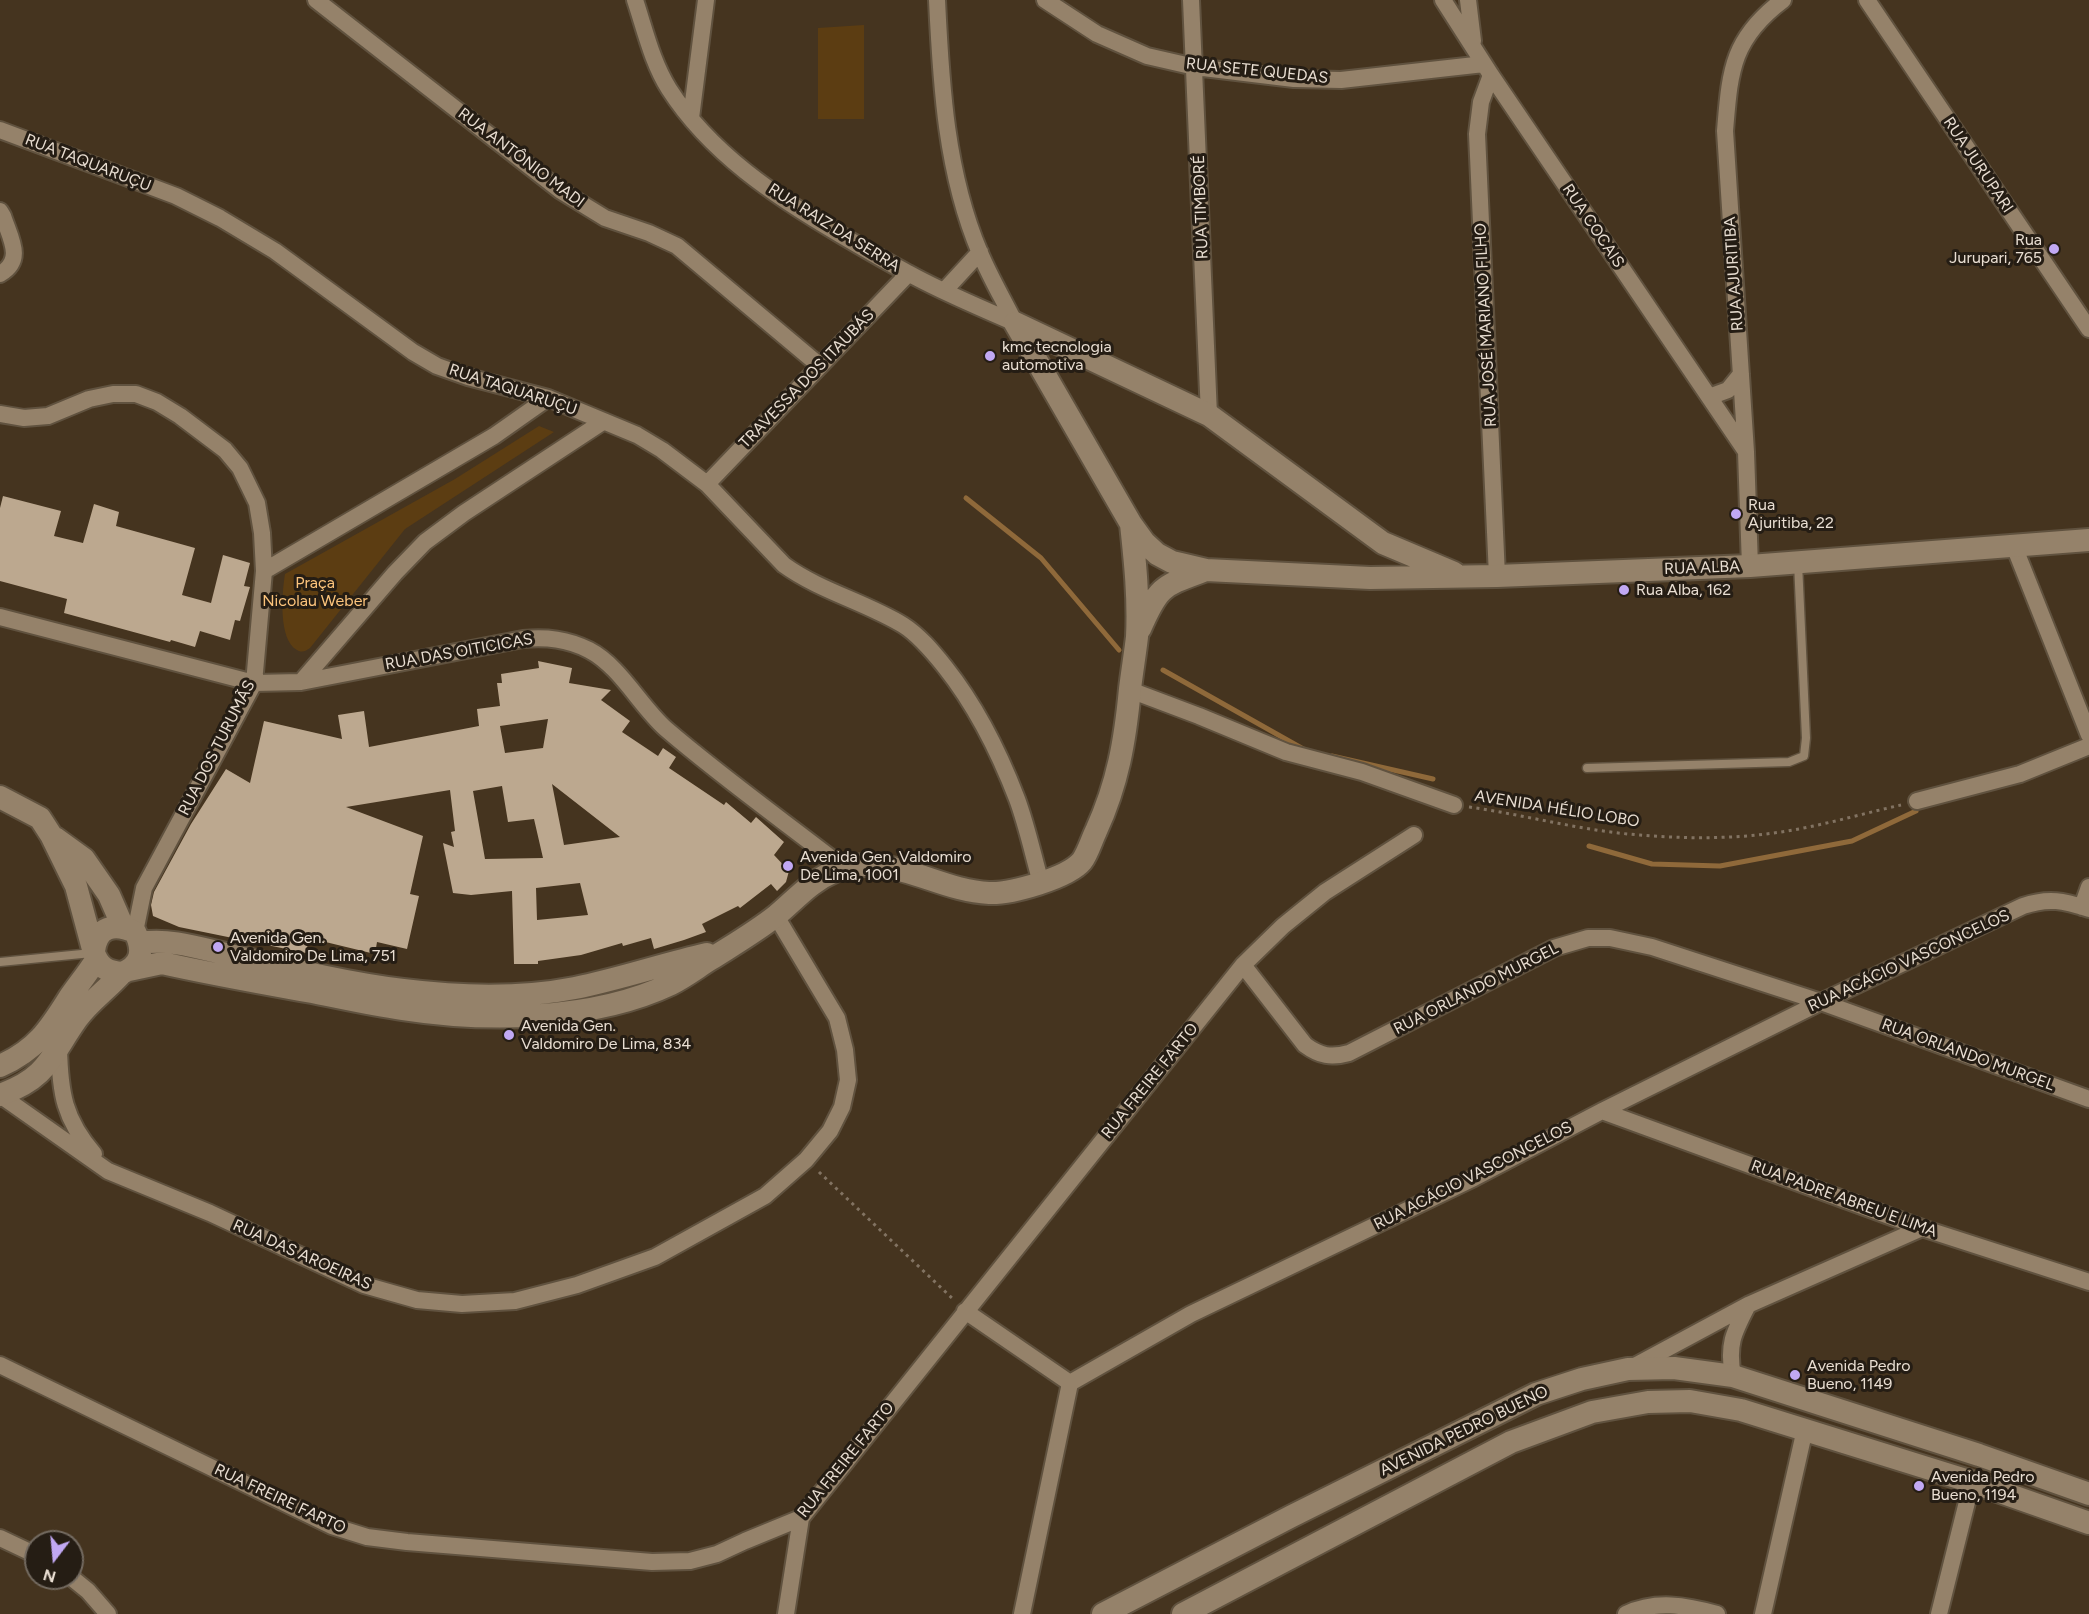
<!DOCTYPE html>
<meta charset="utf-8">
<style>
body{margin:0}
#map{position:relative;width:2089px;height:1614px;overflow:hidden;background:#45341f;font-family:Figtree,sans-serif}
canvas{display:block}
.north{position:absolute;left:24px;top:1530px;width:60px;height:60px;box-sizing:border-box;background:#251d14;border:2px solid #736a60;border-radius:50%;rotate:196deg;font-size:16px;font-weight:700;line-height:24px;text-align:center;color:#e9ded2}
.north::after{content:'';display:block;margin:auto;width:21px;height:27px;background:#c1a8f3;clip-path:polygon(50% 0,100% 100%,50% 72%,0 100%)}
</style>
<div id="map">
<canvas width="2089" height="1614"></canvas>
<div class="north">N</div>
</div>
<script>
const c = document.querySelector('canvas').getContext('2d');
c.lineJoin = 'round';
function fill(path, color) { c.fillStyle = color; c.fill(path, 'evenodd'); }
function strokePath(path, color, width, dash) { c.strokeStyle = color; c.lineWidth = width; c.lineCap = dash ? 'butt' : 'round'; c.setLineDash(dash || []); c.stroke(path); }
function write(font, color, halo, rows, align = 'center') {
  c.font = font + ' Figtree,sans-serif'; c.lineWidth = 6; c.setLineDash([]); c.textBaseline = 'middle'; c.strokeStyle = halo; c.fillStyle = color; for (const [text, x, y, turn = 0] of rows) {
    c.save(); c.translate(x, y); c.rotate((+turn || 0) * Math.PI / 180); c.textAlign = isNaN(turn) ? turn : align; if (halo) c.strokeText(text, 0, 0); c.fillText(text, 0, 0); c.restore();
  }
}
fill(new Path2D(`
 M864,25V119H818V28Z
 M539,426L554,432L405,529L310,648C306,651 302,653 297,650C278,640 282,592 285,574L455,479Z`), '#5c3d12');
strokePath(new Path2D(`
 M966,498L1041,558L1119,650
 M1163,670L1305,750
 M1332,756L1433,779
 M1589,846L1652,864L1720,866L1852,841L1916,811`), '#8f693a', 5);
fill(new Path2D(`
 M3,496L61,511L54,536L83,543L94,504L119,512L116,526L195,548L182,595L211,603L223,555L250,563L244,586L250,587L240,621L235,620L230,640L200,631L195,647L171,640L170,642L64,613L67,599L0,581V508Z
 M538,661L572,668L569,683L611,690L601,700L630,721L622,732L658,756L663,748L676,757L669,768L724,805L726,802L751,823L756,817L784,842L774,855L789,871L786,882L777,891L771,884L740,908L738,906L702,924L706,932L684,940L654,949L651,938L623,946L622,943L581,955L538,961V964H514L512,891L471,895L453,893L443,843L454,847L451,832L455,831L450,790L346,807L423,836L410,894L419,896L407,949L377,942L375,954L309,938L306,953L179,927L153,916L151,905L154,892L191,824L226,769L250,783L264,721L342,739L338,715L364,711L369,747L479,726L477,709L500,706L497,683H502L501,674L539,668ZM548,719L543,748L505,753L500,726ZM552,784L620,837L564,845ZM502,786L508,822L534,819L543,858L485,859L473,791ZM580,883L588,915L537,920L536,888Z`), '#bca88f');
const lane = new Path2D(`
 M1587,768L1789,762L1804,756L1806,738L1798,563
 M0,962L92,953`);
const street = new Path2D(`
 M316,0L561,191L605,218L649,233L677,246L820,366
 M635,0C645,30 652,62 669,89C710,153 776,197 841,235C863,248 885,261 908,273C942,292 979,307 1015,323
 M937,0C941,85 946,173 980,253C990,277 1003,299 1015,323
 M1045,0L1097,34L1147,56L1195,67L1294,79L1341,80L1484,64
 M1191,0L1209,415
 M1443,0L1491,75L1745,450
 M1468,0L1473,41
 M1867,0L2089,329
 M1491,75L1481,102L1477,134L1497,576
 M691,118L706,0
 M0,130L176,196L220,218L275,251L413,352L437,366L468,377L548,398L637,435L662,450L707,484L784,565C820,591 865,602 903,625C919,635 933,652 945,667C976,706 999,752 1017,799C1027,826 1033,855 1041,883
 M0,211L3,216C10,238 25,260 0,274
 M944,291L980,252
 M1709,397L1728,390L1741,374
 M0,414L24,418L48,416L89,399L113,394H136L157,402L180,416L225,450L240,468L257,503L262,533L264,571L254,683L144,888L135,932
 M707,484L908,274
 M2014,546L2089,735
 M1750,566L1746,452L1725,131C1730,72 1731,39 1783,0
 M264,571L494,436L548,398
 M0,617L254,683L301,682L523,639C547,637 567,639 589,650C620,666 640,706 666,729C723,778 785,822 844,868
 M301,682L395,573L425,542L464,513L604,421
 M1130,690L1199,716L1286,752L1362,772L1454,805
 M1917,801L2020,774L2089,746
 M2082,907L2089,887
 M1243,965L1305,1045C1320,1056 1331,1058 1349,1053L1554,948L1588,938H1610L1652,947L1821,1002L2089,1099
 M59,1048C60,1093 64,1119 94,1154
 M0,1095L108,1171L210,1213L364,1285L417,1300L462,1304L515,1301L577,1285L655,1257L765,1196L806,1160L830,1131L842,1107L848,1080L845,1050L837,1018L776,916
 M1602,1111L1922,1228L2089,1282
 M965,1311L1070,1383
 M0,1365L332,1526L367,1537L407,1542L652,1562L690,1561L717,1554L745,1541L801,1518L1243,965L1283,926L1325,892L1414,835
 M1631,1368L1748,1305L1922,1228
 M1733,1376C1727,1344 1734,1332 1748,1305
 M0,1538L36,1555
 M72,1578L88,1591L108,1614
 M786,1614L801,1518
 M1022,1614L1070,1383L1191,1314L1474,1178L1602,1111L1821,1002L2023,906C2049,897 2064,901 2089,909
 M1626,1614C1655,1600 1686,1605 1717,1614
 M1763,1614L1805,1429
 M1939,1614L1972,1482`);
const secondary = new Path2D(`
 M1015,323L1131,524L1144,542L1157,554L1172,562L1185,565L1206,570L1370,578L1497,576L1750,566L2089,540
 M1015,323L1209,415L1383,543L1454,573
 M1140,629C1159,585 1163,586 1206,570
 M0,797L40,818L51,835L76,886L94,953C99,967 107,972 122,973C142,965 144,950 135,932C114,923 97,926 94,951
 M55,838L84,859L109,895L123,927
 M140,943C172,938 202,949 234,956C289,969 346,983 403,990C459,997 519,999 575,988C620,979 663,964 707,954
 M129,970L162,963C211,974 262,983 312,992C342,998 373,1005 403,1009C487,1022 593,1021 671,984C685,977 698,967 711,959C733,945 757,931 777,915C796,899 811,881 835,871C888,850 937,891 989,893C1011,894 1068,878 1082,861C1088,853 1092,839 1096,831C1118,783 1125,741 1130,689C1132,672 1135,654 1137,637C1139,599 1135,561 1131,524
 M0,1066C36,1050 49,1030 69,998C78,985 88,973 96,960
 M0,1095C48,1078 50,1057 77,1019C89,1002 108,989 122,973
 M1103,1614L1292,1516L1536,1394L1582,1379L1628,1369L1674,1368L1733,1376L1979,1455L2089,1494
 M1183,1614L1511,1442L1592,1412L1648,1402L1690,1401L1741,1410L1972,1482L2089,1523`);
strokePath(lane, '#60523f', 11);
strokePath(street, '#60523f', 20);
strokePath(secondary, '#60523f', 26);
strokePath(new Path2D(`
 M1469,807C1526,815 1582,831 1640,835C1686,839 1735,839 1781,832C1821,826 1861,814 1901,805
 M819,1172L953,1299`), '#827362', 3, [3, 4.5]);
strokePath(lane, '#95826a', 8);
strokePath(street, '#95826a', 16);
strokePath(secondary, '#95826a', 22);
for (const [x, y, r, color] of [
 [2054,249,6,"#c1a8f3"],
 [990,356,6,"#c1a8f3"],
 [1736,514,6,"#c1a8f3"],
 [1624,590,6,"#c1a8f3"],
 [788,866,6,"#c1a8f3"],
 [218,947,6,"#c1a8f3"],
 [509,1035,6,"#c1a8f3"],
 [1795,1375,6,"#c1a8f3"],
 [1919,1486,6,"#c1a8f3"]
]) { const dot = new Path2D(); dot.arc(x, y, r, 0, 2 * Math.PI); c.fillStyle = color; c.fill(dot); strokePath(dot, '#251d14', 2); }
write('16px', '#e9ded2', '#251d14', [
 ["RUA SETE QUEDAS",1257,71,6],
 ["RUA ANTÔNIO MADI",521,158,37],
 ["RUA TAQUARUÇU",88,163,21],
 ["RUA JURUPARI",1978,165,56],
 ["RUA TIMBORÉ",1201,207,-92],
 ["RUA COCAIS",1593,226,56],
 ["RUA RAIZ DA SERRA",834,228,32],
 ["RUA AJURITIBA",1734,274,-94],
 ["RUA JOSÉ MARIANO FILHO",1486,325,-93],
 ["TRAVESSA DOS ITAUBÁS",807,379,-46],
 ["RUA TAQUARUÇU",513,390,18],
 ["RUA ALBA",1702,568,-2],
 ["RUA DAS OITICICAS",459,652,-10],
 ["RUA DOS TURUMÃS",217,748,-63],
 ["AVENIDA HÉLIO LOBO",1557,809,9],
 ["RUA ACÁCIO VASCONCELOS",1909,961,-25],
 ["RUA ORLANDO MURGEL",1476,989,-27],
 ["RUA ORLANDO MURGEL",1968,1055,20],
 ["RUA FREIRE FARTO",1150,1081,-51],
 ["RUA ACÁCIO VASCONCELOS",1473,1176,-27],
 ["RUA PADRE ABREU E LIMA",1844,1199,20],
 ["RUA DAS AROEIRAS",302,1255,24],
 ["AVENIDA PEDRO BUENO",1464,1431,-26],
 ["RUA FREIRE FARTO",846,1460,-51],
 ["RUA FREIRE FARTO",280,1499,25]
]);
write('16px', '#e9ded2', '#251d14', [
 ["Rua",2042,240,"right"],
 ["Jurupari, 765",2042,258,"right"],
 ["kmc tecnologia",1002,347],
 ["automotiva",1002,365],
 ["Rua",1748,505],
 ["Ajuritiba, 22",1748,523],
 ["Rua Alba, 162",1636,590],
 ["Avenida Gen. Valdomiro",800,857],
 ["De Lima, 1001",800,875],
 ["Avenida Gen.",230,938],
 ["Valdomiro De Lima, 751",230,956],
 ["Avenida Gen.",521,1026],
 ["Valdomiro De Lima, 834",521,1044],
 ["Avenida Pedro",1807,1366],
 ["Bueno, 1149",1807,1384],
 ["Avenida Pedro",1931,1477],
 ["Bueno, 1194",1931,1495]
], 'left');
write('16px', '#fcc47c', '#251d14', [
 ["Praça",315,583],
 ["Nicolau Weber",315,601]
]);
</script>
